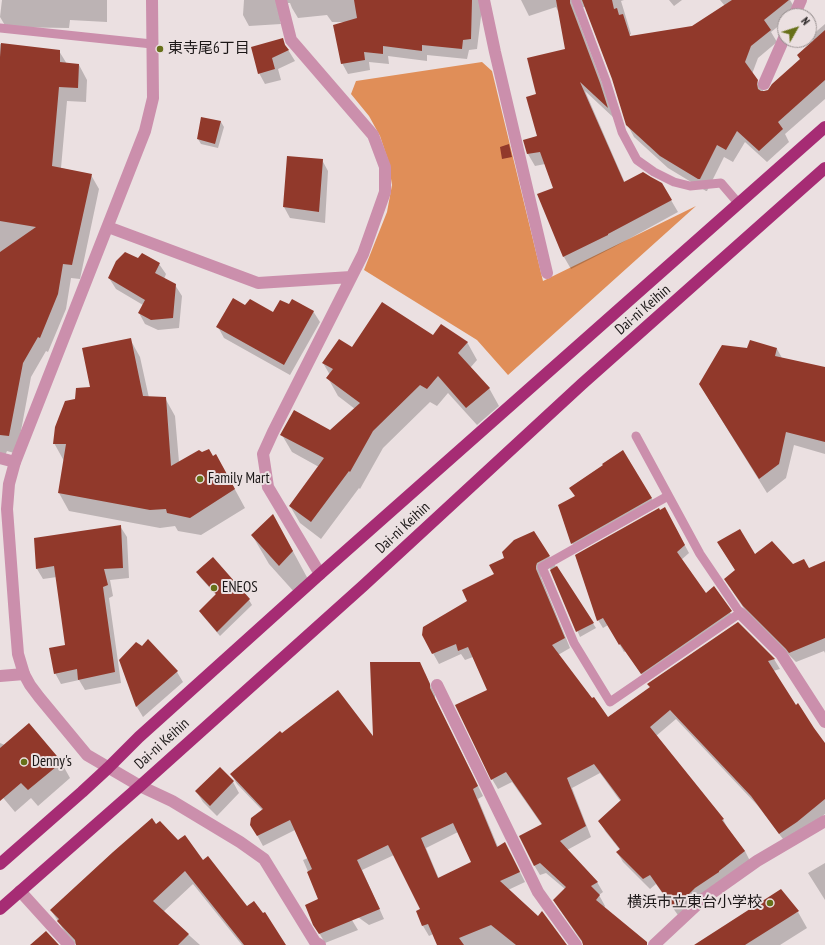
<!DOCTYPE html>
<meta charset="utf-8">
<style>
body{margin:0}
#map{position:relative;width:825px;height:945px;overflow:hidden;background:#ebe0e1;font-family:"PT Sans Narrow",sans-serif}
canvas{display:block}
.north{position:absolute;left:777px;top:8px;width:40px;height:40px;box-sizing:border-box;background:#ebe0e1;border:1px solid #989090;border-radius:50%;rotate:51deg;font-size:11px;font-weight:700;line-height:16px;text-align:center;color:#1b1717}
.north::after{content:'';display:block;margin:auto;width:14px;height:18px;background:#677019;clip-path:polygon(50% 0,100% 100%,50% 72%,0 100%)}
</style>
<div id="map">
<canvas width="825" height="945"></canvas>
<div class="north">N</div>
</div>
<script>
const c = document.querySelector('canvas').getContext('2d');
c.lineJoin = 'round';
function fill(path, color) { c.fillStyle = color; c.fill(path, 'evenodd'); }
function strokePath(path, color, width, dash) { c.strokeStyle = color; c.lineWidth = width; c.lineCap = dash ? 'butt' : 'round'; c.setLineDash(dash || []); c.stroke(path); }
function write(font, color, halo, rows, align = 'center') {
  c.font = font + ' "PT Sans Narrow","Noto Sans JP",sans-serif'; c.lineWidth = 4; c.setLineDash([]); c.textBaseline = 'middle'; c.strokeStyle = halo; c.fillStyle = color; for (const [text, x, y, turn = 0] of rows) {
    c.save(); c.translate(x, y); c.rotate((+turn || 0) * Math.PI / 180); c.textAlign = isNaN(turn) ? turn : align; if (halo) c.strokeText(text, 0, 0); c.fillText(text, 0, 0); c.restore();
  }
}
fill(new Path2D(`
 M482,62L492,71L543,281L696,206L508,375L477,340L364,270L387,212L392,185L388,160L380,136L369,116L351,94L356,81Z`), '#e08e58');
fill(new Path2D(`
 M2,0H107V22L70,20L69,28L6,27L0,17Z
 M244,0H483L477,49L469,50L467,59L427,55V61L388,56L389,64L369,62L370,70L348,74L342,63L345,22H332L327,15L298,18L292,8L290,3H286L281,20L280,21L281,24L249,26L243,15Z
 M521,0H624L621,1L631,34L625,38L673,40L725,6L720,0H790L797,12L791,16H785V21L771,32L777,42L758,58L752,74L764,92L769,91L801,59L814,41L811,36L825,24V99L785,134L789,142L767,162L745,142L733,162L724,157L707,191H706L668,168L634,137L627,124L613,79L586,8L584,7L578,9L577,12V16L607,96L614,118L585,91L625,183H661L678,212L614,247L571,269L564,257L538,195L555,189L545,164L535,166L528,154L525,140L538,136L537,95L566,50L559,10L558,11L556,7L529,16Z
 M669,0H682L674,6Z
 M282,40L295,61L278,69L281,80L265,84L259,73Z
 M0,44L59,51L67,64L79,65L87,80L86,102L67,101L61,168L91,175L99,189L80,279L71,278L66,309L48,352L46,351L31,377L20,436L14,453L7,451L4,458L0,457Z
 M202,119L221,122L224,127L218,148L201,144L198,139Z
 M322,160L328,171L325,223L290,218L284,207Z
 M139,259L159,264L166,274L164,279L175,285L182,296L179,328L158,330L145,324L139,313L143,305L116,289L109,278Z
 M289,305L313,311L320,322L290,375L224,338L218,327L246,306L274,313Z
 M434,336L467,342L477,360L470,368L489,388L499,406L477,425L448,393L437,406L430,402L383,448L360,489L359,488L321,539L300,523L290,506L319,467L292,452L282,435L330,431L355,409L338,396L328,378L330,375L323,363L352,348Z
 M130,339L140,357L149,398H165L175,416L179,462L226,473L245,508L201,535L178,531L175,526L160,528L69,511L59,493L64,461L54,443L76,400L91,388Z
 M777,349L782,358L825,393V454L794,445L786,478L767,493L708,398L747,350Z
 M623,452L657,507L577,552L572,543L576,497L570,488Z
 M669,516L689,553L681,560L705,594L714,587L735,620L646,681L626,651L624,652L608,625L603,628L598,620Z
 M120,526L127,537L129,578L110,580L113,596L109,598L121,683L85,690L79,680L61,684L55,673L66,646L57,577L43,579L37,569Z
 M252,535L289,544L309,581L296,594L269,564Z
 M718,543L755,555L792,565L825,571V653L824,651L796,662L752,618L749,616L731,589L736,571Z
 M549,556L596,628L580,637L550,568L544,572L541,577L570,648L558,655L607,718L651,688L774,659L780,669L773,671L795,706L825,744V814L803,832L786,843L758,806L676,719L656,736L723,819L728,829L745,851L750,861L680,918L656,884L650,889L623,862L617,852L620,850L605,831L600,821L621,802L600,773L572,788L591,837L567,850L597,882L603,892L599,895L605,906L604,908L646,945H584L560,910L554,900L565,889L546,873L540,875L534,865L542,825L512,782L498,789L492,779L488,690L473,657L465,660L461,654L439,664L423,635L468,602Z
 M197,572L249,600L252,605L220,636L203,616L200,611L216,595L200,577Z
 M142,647L177,672L183,682L143,717L137,707L120,660Z
 M425,673L435,695V699L483,796L478,799L498,847L511,854L525,882L508,890L566,945H438L433,934L429,936L423,926L417,911L421,909L394,855L362,870L384,919L369,925L344,907L358,930L325,943L314,924L320,899L303,860L308,858L295,830L263,846L257,835L262,810L237,784L231,774L282,734L374,739ZM458,832L472,863L439,879L426,848Z
 M0,743L5,745L61,762L70,778L38,806L31,798L15,812L0,794Z
 M220,768L233,782L239,793L217,816L203,802L196,791Z
 M156,825L203,861L246,907L285,945H242L193,884L163,912L200,945H76L66,934L51,910Z
 M825,863V900L820,892L808,873Z
 M798,912L807,928L780,945H711Z`), '#0003');
fill(new Path2D(`
 M354,0H472L471,39L463,40L462,49L422,45V51L383,46V54L364,52L365,60L341,64L333,25L357,18Z
 M556,0H570V3L600,83L608,108L580,82L624,182L643,172L651,177L662,183L672,200L608,234V235L563,257L537,194L553,188L540,152L527,154L523,140L537,136L526,97L536,94L527,58L565,49Z
 M582,0H612L614,9L617,8L619,15L623,14L630,36L692,26L732,0H789L764,20L771,30L751,46L745,62L758,80L757,84L758,89L761,91H764L768,90L772,84L800,59L797,55L825,30V80L778,122L783,129L759,151L737,131L726,150L717,145L700,179H698L660,156L626,125L612,79Z
 M283,38L285,45L289,50L272,58L275,69L258,74L251,47Z
 M1,43L60,50V62L79,64L78,88L59,87L52,166L92,174L72,265L63,264L58,294L40,338L38,337L23,363L9,436L0,435V252L36,227L0,221V57Z
 M201,117L221,121L215,144L197,139Z
 M509,144L512,157L502,159L500,147Z
 M287,156L323,159L319,212L283,207Z
 M125,252L138,258L142,253L160,263L155,273L176,284L173,318L151,320L138,313L145,300L108,278L116,261Z
 M233,298L245,305L250,299L273,312L280,300L289,304L292,299L314,311L284,365L216,327Z
 M382,302L433,335L441,324L468,342L458,353L490,388L466,408L438,376L427,389L420,385L373,431L350,472L349,471L311,522L289,506L324,458L280,435L294,410L330,430L360,403L326,378L333,369L322,363L339,339L352,347Z
 M131,338L143,396L166,397L171,466L199,450L202,452L209,449L213,456L216,454L235,489L190,518L167,513L166,509L150,510L58,493L66,444H53L55,427L65,401L75,399L76,388L90,387L82,348Z
 M750,340L777,348L775,356L825,367V442L786,432L779,464L759,479L699,384L722,345L747,348Z
 M623,450L652,498L571,544L558,505L575,496L569,488L603,465L602,464Z
 M665,507L685,545L677,552L706,593L714,586L732,611L641,674L620,644L619,645L603,618L597,621L575,555L659,508L660,510Z
 M273,514L293,551L279,566L251,535Z
 M121,525L123,568L104,569L108,585L103,587L115,672L78,680L77,669L54,674L49,648L65,645L54,566L36,569L34,538Z
 M740,529L755,554L772,541L793,564L804,559L809,568L825,561V638L789,653L786,649L743,606L724,579L735,570L717,542Z
 M534,531L550,556L537,563L536,566V569L565,638L552,645L592,698L594,697L608,717L650,687L647,684L738,622L775,659L768,661L796,705L798,703L814,728L825,743V799L797,822L779,834L751,796L670,710L650,727L724,819L722,820L745,851L719,871V872L695,888L674,909L650,875L643,879L616,852L620,849L598,821L621,800L594,764L567,778L586,826L560,841L598,882L591,886L600,895L596,900L647,942V945H583L582,941L553,900L566,887L540,863L534,866L519,836L542,824L506,772L491,780L455,705L487,690L468,647L458,651L456,644L432,654L422,635L423,627L467,601L462,590L494,574L489,565L504,558L502,552L514,540Z
 M213,557L250,599L217,632L199,611L216,594L196,572Z
 M557,566L594,623L576,632L550,570Z
 M148,639L178,671L136,707L119,660L136,642L142,646Z
 M370,662H420L430,684V688L478,786L473,789L497,847L505,842L520,872L500,881L538,916L542,911L567,945H516L491,925L459,938L464,945H437L428,924L422,926L416,911L420,909L388,845L357,860L380,909L319,934L313,925L305,905L318,899L307,872L312,869L290,820L257,836L250,825L251,818L263,809L230,774L280,731L282,733L338,690L373,736ZM453,823L471,862L438,878L421,838Z
 M29,723L62,762L28,790L21,783L0,801V748Z
 M220,767L234,781L210,806L195,791Z
 M152,818L156,824L160,821L178,840L185,835L203,860L208,856L247,906L254,901L263,913L265,912L286,945H244L185,871L153,901L189,934L178,945H76L75,940L57,921L59,919L50,910L113,852Z
 M781,889L799,911L745,945H694Z
 M46,931L59,945H30Z`), '#91392b');
strokePath(new Path2D(`
 M576,1L606,81L622,132L637,160L654,172L674,182L690,186L721,183L739,204
 M0,28L152,44
 M636,436L700,554L740,613L610,702L574,643L542,567L668,496`), '#cb8fac', 9);
strokePath(new Path2D(`
 M281,0L291,40L373,135L385,167V192L363,254L273,432L263,454L268,487L320,574
 M484,0L495,52L547,273
 M794,16L801,0
 M764,84L785,36
 M108,227L258,283L351,277
 M0,458L15,462
 M740,613L781,654L825,722
 M0,676L24,674
 M437,685L538,892L576,945
 M140,786L172,801L240,842L264,859L315,942L320,945
 M20,891L69,945
 M654,945L702,900L757,861L825,821`), '#cb8fac', 12);
strokePath(new Path2D(`
 M140,786L87,755L39,697L30,685L24,674L18,654L15,617L7,509L9,484L15,462L145,131L153,98L152,0`), '#cb8fac', 12);
strokePath(new Path2D(`
 M0,864L82,792L108,768L139,737L320,574L825,127
 M0,909L140,786L363,586L582,384L825,168`), '#a62c74', 12);
for (const [x, y, r, color] of [
 [160,49,4,"#677019"],
 [200,479,4,"#677019"],
 [214,588,4,"#677019"],
 [24,762,4,"#677019"],
 [770,903,4,"#677019"]
]) { const dot = new Path2D(); dot.arc(x, y, r, 0, 2 * Math.PI); c.fillStyle = color; c.fill(dot); strokePath(dot, '#ebe0e1', 1.5); }
write('15px', '#1b1717', '#ebe0e1', [
 ["東寺尾6丁目",168,49],
 ["Family Mart",208,479],
 ["ENEOS",222,588],
 ["Denny's",32,762],
 ["横浜市立東台小学校",762,903,"right"]
], 'left');
write('15px', '#1b1717', '#ebe0e1', [
 ["Dai-ni Keihin",643,310,-41],
 ["Dai-ni Keihin",403,528,-43],
 ["Dai-ni Keihin",162,744,-42]
]);
</script>
